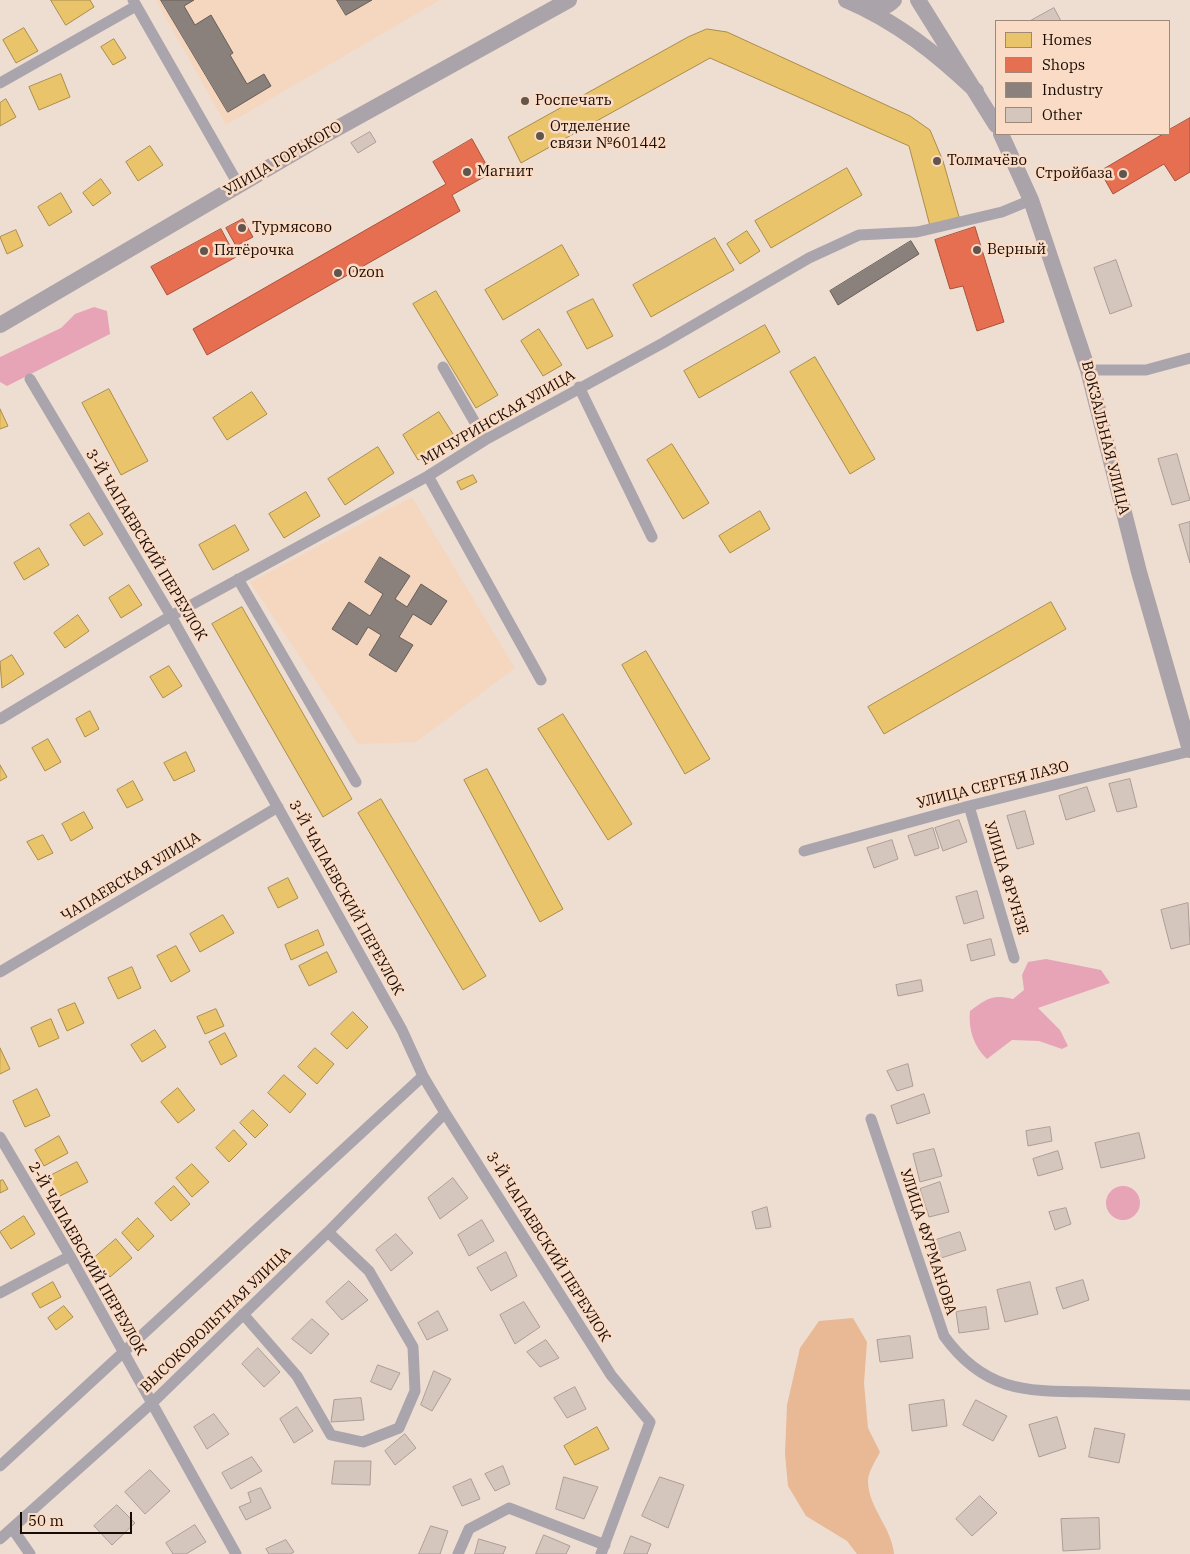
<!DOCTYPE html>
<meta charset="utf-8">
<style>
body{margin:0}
#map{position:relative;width:1190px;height:1554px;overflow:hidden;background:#eeded2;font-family:"IBM Plex Serif",serif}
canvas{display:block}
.legend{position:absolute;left:995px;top:20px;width:175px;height:115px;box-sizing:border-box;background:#fadcc6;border:1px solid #9f8878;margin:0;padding:6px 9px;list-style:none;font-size:15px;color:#170b03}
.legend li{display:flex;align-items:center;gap:10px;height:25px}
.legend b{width:25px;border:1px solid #9f8878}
.scale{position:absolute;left:20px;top:1512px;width:112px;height:22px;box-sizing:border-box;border:2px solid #170b03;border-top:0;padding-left:6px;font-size:15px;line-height:18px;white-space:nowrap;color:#170b03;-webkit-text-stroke:4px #fadcc6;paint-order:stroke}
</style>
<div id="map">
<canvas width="1190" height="1554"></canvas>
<ul class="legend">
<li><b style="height:14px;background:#e9c46a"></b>Homes</li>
<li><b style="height:14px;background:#e76f51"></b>Shops</li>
<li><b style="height:14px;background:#8a817c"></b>Industry</li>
<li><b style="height:14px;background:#d4c5bd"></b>Other</li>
</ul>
<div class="scale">50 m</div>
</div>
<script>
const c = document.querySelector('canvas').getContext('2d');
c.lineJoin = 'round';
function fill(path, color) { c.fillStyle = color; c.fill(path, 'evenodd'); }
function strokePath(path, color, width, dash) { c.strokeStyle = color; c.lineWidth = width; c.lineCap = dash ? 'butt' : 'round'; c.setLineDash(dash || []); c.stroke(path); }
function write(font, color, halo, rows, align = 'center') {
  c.font = font + ' "IBM Plex Serif",serif'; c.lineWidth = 5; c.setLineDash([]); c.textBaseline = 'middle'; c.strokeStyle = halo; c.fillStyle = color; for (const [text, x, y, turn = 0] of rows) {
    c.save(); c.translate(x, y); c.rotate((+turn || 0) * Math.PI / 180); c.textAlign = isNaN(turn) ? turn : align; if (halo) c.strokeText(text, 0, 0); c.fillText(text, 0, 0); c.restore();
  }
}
fill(new Path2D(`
 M156,0H440L226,125Z
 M412,497L515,668L416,742L358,744L250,582Z`), '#f5d6bf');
fill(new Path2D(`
 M853,1318L867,1342L864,1383L868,1428L880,1452C876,1460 868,1472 868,1481C868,1507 892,1528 894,1554H857L847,1541L806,1516L788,1486L785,1454L787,1405L800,1348L819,1321Z`), '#e8b994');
fill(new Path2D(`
 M94,307L107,311L110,334L7,386L0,382V357L61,328L75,314Z
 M1046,959L1101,970L1110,983L1038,1008L1060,1030L1068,1046L1062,1049L1039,1041L1012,1040L987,1059C974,1047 968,1029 970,1011C987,999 991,994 1013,999L1024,990L1022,975L1028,962Z
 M1106 1203a17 17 0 1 1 34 0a17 17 0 1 1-34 0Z`), '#e6a4b6');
const homes = new Path2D(`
 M51,0H90L94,7L66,25Z
 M24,28L38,51L16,63L3,40Z
 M707,29L727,32L910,116L930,130L943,161L959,217L930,226L909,146L710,58L521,163L508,137L688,37Z
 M114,39L126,58L113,65L101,47Z
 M61,74L70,97L39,110L29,87Z
 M6,99L16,117L0,126V103Z
 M150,146L163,165L138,181L126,162Z
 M847,168L862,195L771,248L755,221Z
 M101,179L111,193L93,206L83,193Z
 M61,193L72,212L49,226L38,207Z
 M16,230L23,246L7,254L0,237Z
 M747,231L760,251L740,264L727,244Z
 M715,238L734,270L651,317L633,285Z
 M562,245L579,275L503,320L485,290Z
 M436,291L498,395L476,408L413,304Z
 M593,299L613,336L587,349L567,312Z
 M765,325L780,352L699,398L684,371Z
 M539,329L562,365L543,376L521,341Z
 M815,357L875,459L850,474L790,372Z
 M109,389L148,461L121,475L82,403Z
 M252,392L267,414L227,440L213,418Z
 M0,409L8,426L0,429Z
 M439,412L455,437L418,460L403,435Z
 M672,444L709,503L683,519L647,460Z
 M378,447L394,473L345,505L328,479Z
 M473,475L477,482L461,490L457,482Z
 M306,492L320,516L284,538L269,514Z
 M760,511L770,529L730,553L719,536Z
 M89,513L103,534L84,546L70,525Z
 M235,525L249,550L213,570L199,545Z
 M39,548L49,565L24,580L14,563Z
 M129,585L142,605L121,618L109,598Z
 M1051,602L1066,629L884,734L868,707Z
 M242,607L352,799L323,817L212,624Z
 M78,615L89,631L65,648L54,633Z
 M646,651L710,759L685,774L622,665Z
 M12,655L24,674L2,688L0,662Z
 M169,666L182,686L163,698L150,677Z
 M90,711L99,729L85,737L76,719Z
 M563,714L632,824L608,840L538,729Z
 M48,739L61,762L45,771L32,748Z
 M186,752L195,771L174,781L164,763Z
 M0,765L7,777L0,781Z
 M487,769L563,909L540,922L464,780Z
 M133,781L143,800L127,808L117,790Z
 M381,799L486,976L463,990L358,813Z
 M84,812L93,828L71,841L62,824Z
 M43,835L53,853L38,860L27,842Z
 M288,878L298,898L278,908L268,888Z
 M223,915L234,933L200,952L190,934Z
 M318,930L324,945L291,960L285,945Z
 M176,946L190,971L171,982L157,956Z
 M327,952L337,972L309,986L299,966Z
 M132,967L141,988L118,999L108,978Z
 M75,1003L84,1023L67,1031L58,1010Z
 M216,1009L224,1026L205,1034L197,1017Z
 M353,1012L368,1027L347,1049L331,1034Z
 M51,1019L59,1038L39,1047L31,1028Z
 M155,1030L166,1047L142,1062L131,1045Z
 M225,1033L237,1056L221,1065L209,1042Z
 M0,1048L10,1069L0,1074Z
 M315,1048L334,1064L317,1084L298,1067Z
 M284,1075L306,1094L290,1113L268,1093Z
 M178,1088L195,1110L178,1123L161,1102Z
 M37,1089L50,1116L25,1127L13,1101Z
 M253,1110L268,1125L255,1138L240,1123Z
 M234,1130L247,1144L229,1162L216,1148Z
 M59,1136L68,1153L44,1166L35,1150Z
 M77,1162L88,1182L58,1197L48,1177Z
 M192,1164L209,1182L192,1197L176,1178Z
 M3,1180L8,1189L0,1193V1181Z
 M174,1186L190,1204L171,1221L155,1203Z
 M24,1216L35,1234L11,1249L0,1232Z
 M138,1218L154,1236L138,1251L122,1233Z
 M116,1239L132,1258L110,1277L94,1258Z
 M53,1282L61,1297L40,1308L32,1294Z
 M64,1306L73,1317L56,1330L48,1318Z
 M597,1427L609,1449L575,1465L564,1446Z`);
fill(homes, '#e9c46a');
strokePath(homes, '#aa8c4b', 1);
const shops = new Path2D(`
 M1190,118V172L1175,181L1164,164L1113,194L1100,171L1163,134H1169V130Z
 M472,139L491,173L452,195L460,211L207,355L193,329L446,184L433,162Z
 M243,219L253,237L236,246L226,228Z
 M975,227L1004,322L977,331L963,286L950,289L935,240Z
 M221,229L236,257L167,295L151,267Z`);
fill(shops, '#e76f51');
strokePath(shops, '#a9513a', 1);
const industry = new Path2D(`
 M161,0H194L184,6L195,25L211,15L233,53L230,55L247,84L264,74L271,86L228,112Z
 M337,0H372L346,15Z
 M911,241L919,254L838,305L830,291Z
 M380,557L410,576L395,599L407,607L421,584L447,601L431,625L413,614L399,637L413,645L396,672L369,655L381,635L368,627L357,645L332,629L349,602L370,616L383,594L365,582Z`);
fill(industry, '#8a817c');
strokePath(industry, '#685e58', 1);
const building = new Path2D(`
 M1054,8L1061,21H1030Z
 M370,132L376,142L358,153L351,143Z
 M1116,260L1132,306L1110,314L1094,268Z
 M1177,454L1190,500L1172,505L1158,459Z
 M1190,522V563L1179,525Z
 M1130,779L1137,807L1117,812L1109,784Z
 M1087,787L1095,811L1066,820L1059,796Z
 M1025,811L1034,844L1017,849L1007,816Z
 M959,820L967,842L943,851L935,828Z
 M933,828L939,848L915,856L908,836Z
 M892,840L898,859L874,868L867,848Z
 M977,891L984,918L964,924L956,897Z
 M1188,903L1190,944L1171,949L1161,910Z
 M991,939L995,955L971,961L967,945Z
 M921,980L923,991L898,996L896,985Z
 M908,1064L913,1086L897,1091L887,1071Z
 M924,1094L930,1113L897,1124L891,1106Z
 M1050,1127L1052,1141L1028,1146L1026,1131Z
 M1139,1133L1145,1158L1101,1168L1095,1143Z
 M934,1149L942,1176L920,1182L913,1154Z
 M1058,1151L1063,1169L1038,1176L1033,1159Z
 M453,1178L468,1198L440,1219L428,1198Z
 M940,1182L949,1212L929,1217L920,1189Z
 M767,1207L771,1227L756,1229L752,1212Z
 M1066,1208L1071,1224L1055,1230L1049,1212Z
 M482,1220L494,1241L469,1256L458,1235Z
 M960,1232L966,1250L938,1259L933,1241Z
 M396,1234L413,1253L391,1271L376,1250Z
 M506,1252L517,1276L491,1291L477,1268Z
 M1083,1280L1089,1300L1063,1309L1056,1288Z
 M349,1281L368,1300L342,1320L326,1302Z
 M1030,1282L1038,1314L1005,1322L997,1290Z
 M524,1302L540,1327L515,1344L500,1315Z
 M986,1307L989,1329L959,1333L956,1312Z
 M438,1311L448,1330L427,1340L418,1323Z
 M312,1319L329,1334L311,1354L292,1339Z
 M910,1336L913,1358L880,1362L877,1340Z
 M546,1340L559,1358L540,1367L527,1352Z
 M258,1348L280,1372L264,1387L242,1364Z
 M378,1365L400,1373L391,1390L371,1382Z
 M434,1371L451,1379L432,1411L421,1405Z
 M575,1387L586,1409L567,1418L554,1398Z
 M361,1398L364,1420L331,1422L334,1400Z
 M944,1400L947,1426L912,1431L909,1405Z
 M976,1400L1007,1416L993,1441L963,1425Z
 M297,1407L313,1431L294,1443L280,1419Z
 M214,1414L229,1434L207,1449L194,1427Z
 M1057,1417L1066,1448L1039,1457L1029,1425Z
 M1095,1428L1125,1434L1119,1463L1089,1457Z
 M405,1434L416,1448L395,1465L385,1451Z
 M252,1457L262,1471L231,1489L222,1473Z
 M335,1461H371L370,1485L332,1484Z
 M503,1466L510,1484L495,1491L485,1474Z
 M150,1470L170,1491L145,1514L125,1492Z
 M564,1477L598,1487L584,1519L556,1509Z
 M660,1477L684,1485L668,1528L642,1516Z
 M471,1479L480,1499L462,1506L453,1487Z
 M261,1488L271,1508L246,1520L239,1507L251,1502L248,1493Z
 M980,1496L997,1513L972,1536L956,1519Z
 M117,1505L135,1523L112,1545L94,1526Z
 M1099,1518L1100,1549L1063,1551L1061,1519Z
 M195,1525L206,1542L186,1554H173L166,1543Z
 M431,1526L448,1531L440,1554H419Z
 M544,1535L570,1546L566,1554H536Z
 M631,1536L651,1544L647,1554H624Z
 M479,1539L506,1547L503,1554H475Z
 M286,1540L294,1552L290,1554H269L266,1549Z`);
fill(building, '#d4c5bd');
strokePath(building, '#ab9d96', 1);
strokePath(new Path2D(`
 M133,0L238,184
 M0,83L136,6
 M443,367L485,440
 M1088,370H1146L1190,358
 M30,379L171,616L402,1030L423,1076L445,1113L611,1375L650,1422L601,1554
 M579,387L652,537
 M428,476L541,680
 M238,579L356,782
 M0,719L171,616L428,476L485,440L663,343L809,258L859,235L917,232L1002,212L1031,200
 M969,806L1014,958
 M804,851L969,806L1190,751
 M0,972L278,807
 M871,1119L944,1336C986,1394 1029,1391 1094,1392C1126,1393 1158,1394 1190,1395
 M0,1137L70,1256L236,1554
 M0,1293L70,1256
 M243,1314L297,1376L331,1435L363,1442L399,1428L415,1391L413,1347L369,1271L328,1232
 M0,1466L423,1076
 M12,1528L30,1554
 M0,1539L152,1403L328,1232L445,1113
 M458,1554L469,1529L509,1508L605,1545`), '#aaa5ad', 11);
strokePath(new Path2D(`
 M846,0C896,21 937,54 976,91
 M918,0L996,125
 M864,6C876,9 886,9 894,0
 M1001,134L1031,200L1088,370L1139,572L1190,750
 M0,325L316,140L569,0`), '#aba3aa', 16);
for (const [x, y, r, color] of [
 [525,101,5,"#62554b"],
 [540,136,5,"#62554b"],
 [937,161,5,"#62554b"],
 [467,172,5,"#62554b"],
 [1123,174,5,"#62554b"],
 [242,228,5,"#62554b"],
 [977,250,5,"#62554b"],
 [204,251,5,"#62554b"],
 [338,273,5,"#62554b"]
]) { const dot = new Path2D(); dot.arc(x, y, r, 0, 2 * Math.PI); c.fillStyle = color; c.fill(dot); strokePath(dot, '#fadcc6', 2); }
write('15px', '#170b03', '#fadcc6', [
 ["Роспечать",535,101],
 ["Отделение",550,127],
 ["связи №601442",550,144],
 ["Толмачёво",947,161],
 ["Магнит",477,172],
 ["Стройбаза",1113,174,"right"],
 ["Турмясово",252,228],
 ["Верный",987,250],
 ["Пятёрочка",214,251],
 ["Ozon",348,273]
], 'left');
write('15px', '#170b03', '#fadcc6', [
 ["УЛИЦА ГОРЬКОГО",283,159,-30],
 ["МИЧУРИНСКАЯ УЛИЦА",498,418,-30],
 ["ВОКЗАЛЬНАЯ УЛИЦА",1105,438,76],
 ["3-Й ЧАПАЕВСКИЙ ПЕРЕУЛОК",146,545,59],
 ["УЛИЦА СЕРГЕЯ ЛАЗО",993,785,-14],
 ["ЧАПАЕВСКАЯ УЛИЦА",131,877,-31],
 ["УЛИЦА ФРУНЗЕ",1006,878,73],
 ["3-Й ЧАПАЕВСКИЙ ПЕРЕУЛОК",346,898,61],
 ["УЛИЦА ФУРМАНОВА",928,1242,72],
 ["3-Й ЧАПАЕВСКИЙ ПЕРЕУЛОК",548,1247,58],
 ["2-Й ЧАПАЕВСКИЙ ПЕРЕУЛОК",87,1259,60],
 ["ВЫСОКОВОЛЬТНАЯ УЛИЦА",216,1320,-44]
]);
</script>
